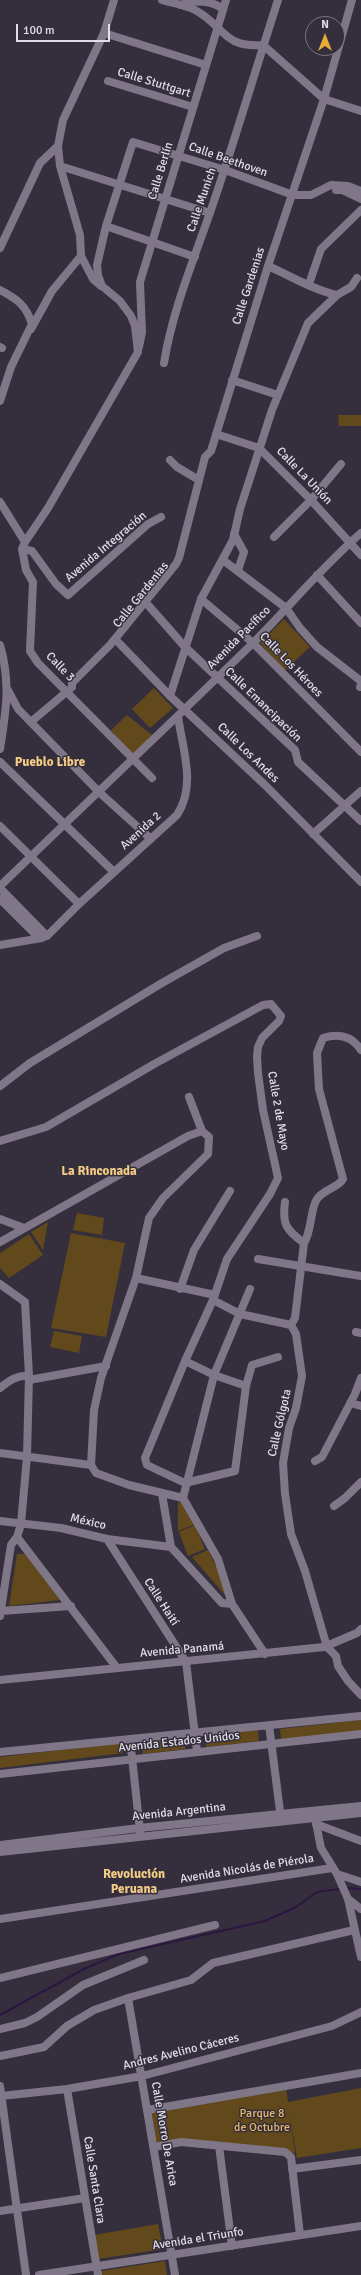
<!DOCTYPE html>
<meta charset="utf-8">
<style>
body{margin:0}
#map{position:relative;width:361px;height:2275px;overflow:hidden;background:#352f3d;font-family:Signika,sans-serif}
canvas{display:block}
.north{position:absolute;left:305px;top:16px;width:40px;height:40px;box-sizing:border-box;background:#352f3d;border:1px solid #7a7581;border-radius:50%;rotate:0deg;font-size:11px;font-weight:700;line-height:16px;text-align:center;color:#e1dde6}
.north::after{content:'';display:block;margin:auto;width:14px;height:18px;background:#e6ac36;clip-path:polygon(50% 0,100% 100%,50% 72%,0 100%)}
.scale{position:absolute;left:16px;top:24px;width:94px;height:18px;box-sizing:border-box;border:2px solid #e1dde6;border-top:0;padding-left:5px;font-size:12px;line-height:14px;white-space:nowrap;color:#e1dde6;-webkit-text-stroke:3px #352f3d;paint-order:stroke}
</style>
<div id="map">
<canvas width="361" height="2275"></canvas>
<div class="north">N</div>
<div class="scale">100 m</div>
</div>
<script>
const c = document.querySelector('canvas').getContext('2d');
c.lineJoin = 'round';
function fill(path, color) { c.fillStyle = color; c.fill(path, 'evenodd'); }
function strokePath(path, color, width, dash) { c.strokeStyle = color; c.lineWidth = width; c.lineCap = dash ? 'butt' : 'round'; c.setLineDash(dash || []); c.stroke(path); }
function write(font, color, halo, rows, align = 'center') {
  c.font = font + ' Signika,sans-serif'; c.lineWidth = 3; c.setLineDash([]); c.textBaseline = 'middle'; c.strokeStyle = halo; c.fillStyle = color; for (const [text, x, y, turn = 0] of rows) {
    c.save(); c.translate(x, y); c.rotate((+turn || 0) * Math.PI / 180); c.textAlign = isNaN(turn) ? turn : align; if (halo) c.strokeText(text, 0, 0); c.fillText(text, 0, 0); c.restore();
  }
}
fill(new Path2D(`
 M338,415H361V426H339Z
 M284,619L310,647L284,671L260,643Z
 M154,688L173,708L150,728L132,709Z
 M127,715L153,736L132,756L111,730Z
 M77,1213L104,1218L102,1235L73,1230Z
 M48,1222L43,1250L31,1232Z
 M71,1233L125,1243L106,1337L51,1328Z
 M29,1234L43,1255L9,1278L0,1268V1253Z
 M54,1331L82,1336L79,1353L50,1347Z
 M178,1502L190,1503L198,1523L178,1531Z
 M195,1525L205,1549L188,1556L179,1532Z
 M208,1550L229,1593L225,1595L192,1557Z
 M17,1554H25L60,1600L9,1606Z
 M361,1720V1732L281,1740L280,1729Z
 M258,1730L259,1741L206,1747L205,1735Z
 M185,1738V1749L143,1754L140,1742Z
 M122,1743L123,1753L0,1768V1757Z
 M286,2088L288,2102L361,2088V2148L297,2158L289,2111L295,2153L182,2141L155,2142L150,2113Z
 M158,2224L163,2249L98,2259L94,2235Z
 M165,2261L167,2275H102L101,2271Z`), '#61491c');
strokePath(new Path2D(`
 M346,1888L361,1889
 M0,2015L86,1968L119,1954L265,1921L296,1907L317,1892L340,1889`), '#2c1640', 2);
strokePath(new Path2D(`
 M162,0C172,3 185,5 195,10C224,25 222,48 263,45L324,99L361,111
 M180,5C195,0 211,0 223,9
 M104,33L206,65
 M108,81L193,107
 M60,166L210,213
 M336,190H342L361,199
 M106,226L195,257
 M0,248L40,163L58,146
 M81,256L93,279L101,286
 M268,266C289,275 315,291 337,295
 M309,284L321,249L361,210
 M0,290C17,299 26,305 32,324L11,367L0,401
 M31,329L52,291L81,256L80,235L60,166L58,146L63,120L104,33L114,0
 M0,347L2,348
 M139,347L142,332L140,282L226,0
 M164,363C173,306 198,250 216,195C238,130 257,65 278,0
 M232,380L278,395
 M216,434L259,448L311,500L361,555
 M170,460L177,467L199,480
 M0,502L25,542
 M234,534L244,552L238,570
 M274,537L311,500L341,464
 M22,549L32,551L56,584L68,595L148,524L161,517
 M223,560L286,608L300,628L317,647L361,681
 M317,575L361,623
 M201,599L253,643L361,752
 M148,605L185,647L295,750L298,762L361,821
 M118,642L170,696L265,785L361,882
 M0,645C11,683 6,711 0,749
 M72,687V683L110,645L176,564L179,558L205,457L211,451L268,266L324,99L352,0
 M360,687H361
 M8,690L18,709L100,793L151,839
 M170,696L201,599L233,540L240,509L272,410L308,323L337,295L351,287L357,278
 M32,721L70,689
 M0,762L114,872
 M152,778L38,663L30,651L33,582L26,570L22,549L25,542L48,508L138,352L135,326L131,316L120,301L102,286L98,275L97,265L106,226L133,142L225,170L293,195H311L331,185L348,186L361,191
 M343,807L361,791
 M0,826L79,904
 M313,834L340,810
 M0,886C84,805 169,725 253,643C289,607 322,567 361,533
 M0,888L47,936
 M0,899L39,938
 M47,936L79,904L177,815C197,785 182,748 178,716
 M0,945L42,938
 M0,1086L30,1063L162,983L224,948L257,936
 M189,1097L202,1131
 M0,1141L46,1127L156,1063L263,1005L271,1004L281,1016L279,1021L262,1038L258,1047L257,1057L258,1073L263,1110L278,1178L270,1194L227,1259L213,1300L185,1361L145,1458L147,1465L185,1483
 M285,1202C282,1224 286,1230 304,1243L295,1318L291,1325
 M0,1219L24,1228
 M0,1242L188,1136L202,1131L209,1137L208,1154L163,1198L149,1218L136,1278L101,1378L94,1410L91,1465
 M304,1243C312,1231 310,1209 317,1199C324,1189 338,1188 343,1179L319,1089L317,1053L323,1038C339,1033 352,1036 361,1050
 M258,1259L361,1276
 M136,1278L215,1295
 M0,1284L25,1302L29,1376L27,1456L21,1524L17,1537L11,1545L0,1616
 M180,1289L194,1250L230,1191
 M250,1289L214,1375L183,1498L218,1559L232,1604L265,1654
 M213,1300L240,1314L291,1325L296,1334L302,1376L296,1408L289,1428L283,1463L285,1494L291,1534L305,1571L327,1647
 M356,1332L361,1333
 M185,1361L214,1375L246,1386
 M29,1380L106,1366
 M0,1388C7,1382 19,1374 29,1376
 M350,1403L361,1406
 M0,1453L91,1465
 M315,1461L322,1457L355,1394L361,1378
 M91,1465L96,1473L129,1485L183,1498
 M185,1483L235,1471L246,1386L252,1365L278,1357
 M162,1494L171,1547L222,1603L232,1604
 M334,1506L345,1498L361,1482
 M0,1521L61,1528L107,1539L171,1547
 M17,1537L117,1668
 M107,1539L186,1662L197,1751
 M1,1611L71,1606
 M327,1647L336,1656L338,1666L348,1681L361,1695
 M0,1680L324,1647L357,1633L361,1629
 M269,1725L281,1819
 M130,1739L140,1831
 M0,1752L361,1716
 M0,1774L361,1734
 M314,1813L321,1848L337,1874L348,1899L361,1957
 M316,1824L361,1841
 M0,1845L139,1828L361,1806
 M0,1852L361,1813
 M337,1874L361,1882
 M348,1899L361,1909
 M0,1919L332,1868
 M0,1978L215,1925
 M128,1998L175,2275
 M0,2029L25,2023L37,2017L83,1985L144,1960
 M0,2056L44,2047L67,2026L94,2010L128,1998L191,1980L213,1963L354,1930
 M0,2086L26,2275
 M67,2089L98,2275
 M1,2096L67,2089L142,2076L332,2026L361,2012
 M147,2110L361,2073
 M219,2146L232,2246
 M154,2147L181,2142L285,2152L291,2157L300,2235
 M292,2169L361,2160
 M0,2211L85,2198
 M39,2275L361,2226`), '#7f7788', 8);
write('12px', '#e1dde6', '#352f3d', [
 ["Calle Stuttgart",154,83,17],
 ["Calle Beethoven",228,160,19],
 ["Calle Berlín",161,171,-73],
 ["Calle Munich",202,200,-71],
 ["Calle Gardenias",249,286,-72],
 ["Calle La Unión",304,476,46],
 ["Avenida Integración",106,547,-40],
 ["Calle Gardenias",141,595,-51],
 ["Avenida Pacífico",239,638,-45],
 ["Calle Los Héroes",291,665,46],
 ["Calle 3",60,667,46],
 ["Calle Emancipación",263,705,44],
 ["Calle Los Andes",248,753,44],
 ["Avenida 2",141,831,-42],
 ["Calle 2 de Mayo",278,1111,80],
 ["Calle Gólgota",280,1423,-77],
 ["México",88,1522,13],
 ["Calle Haití",161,1602,57],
 ["Avenida Panamá",182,1650,-5],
 ["Avenida Estados Unidos",179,1742,-6],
 ["Avenida Argentina",179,1812,-6],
 ["Avenida Nicolás de Piérola",247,1869,-9],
 ["Andres Avelino Cáceres",181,2052,-14],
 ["Calle Morro De Arica",164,2134,80],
 ["Calle Santa Clara",94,2180,81],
 ["Avenida el Triunfo",198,2239,-9]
]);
write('12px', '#e4b869', '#352f3d', [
 ["Parque 8",262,2114],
 ["de Octubre",262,2128]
]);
write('bold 13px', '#f3cb84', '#352f3d', [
 ["Pueblo Libre",50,763],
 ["La Rinconada",99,1172],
 ["Revolución",134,1875],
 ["Peruana",134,1890]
]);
</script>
